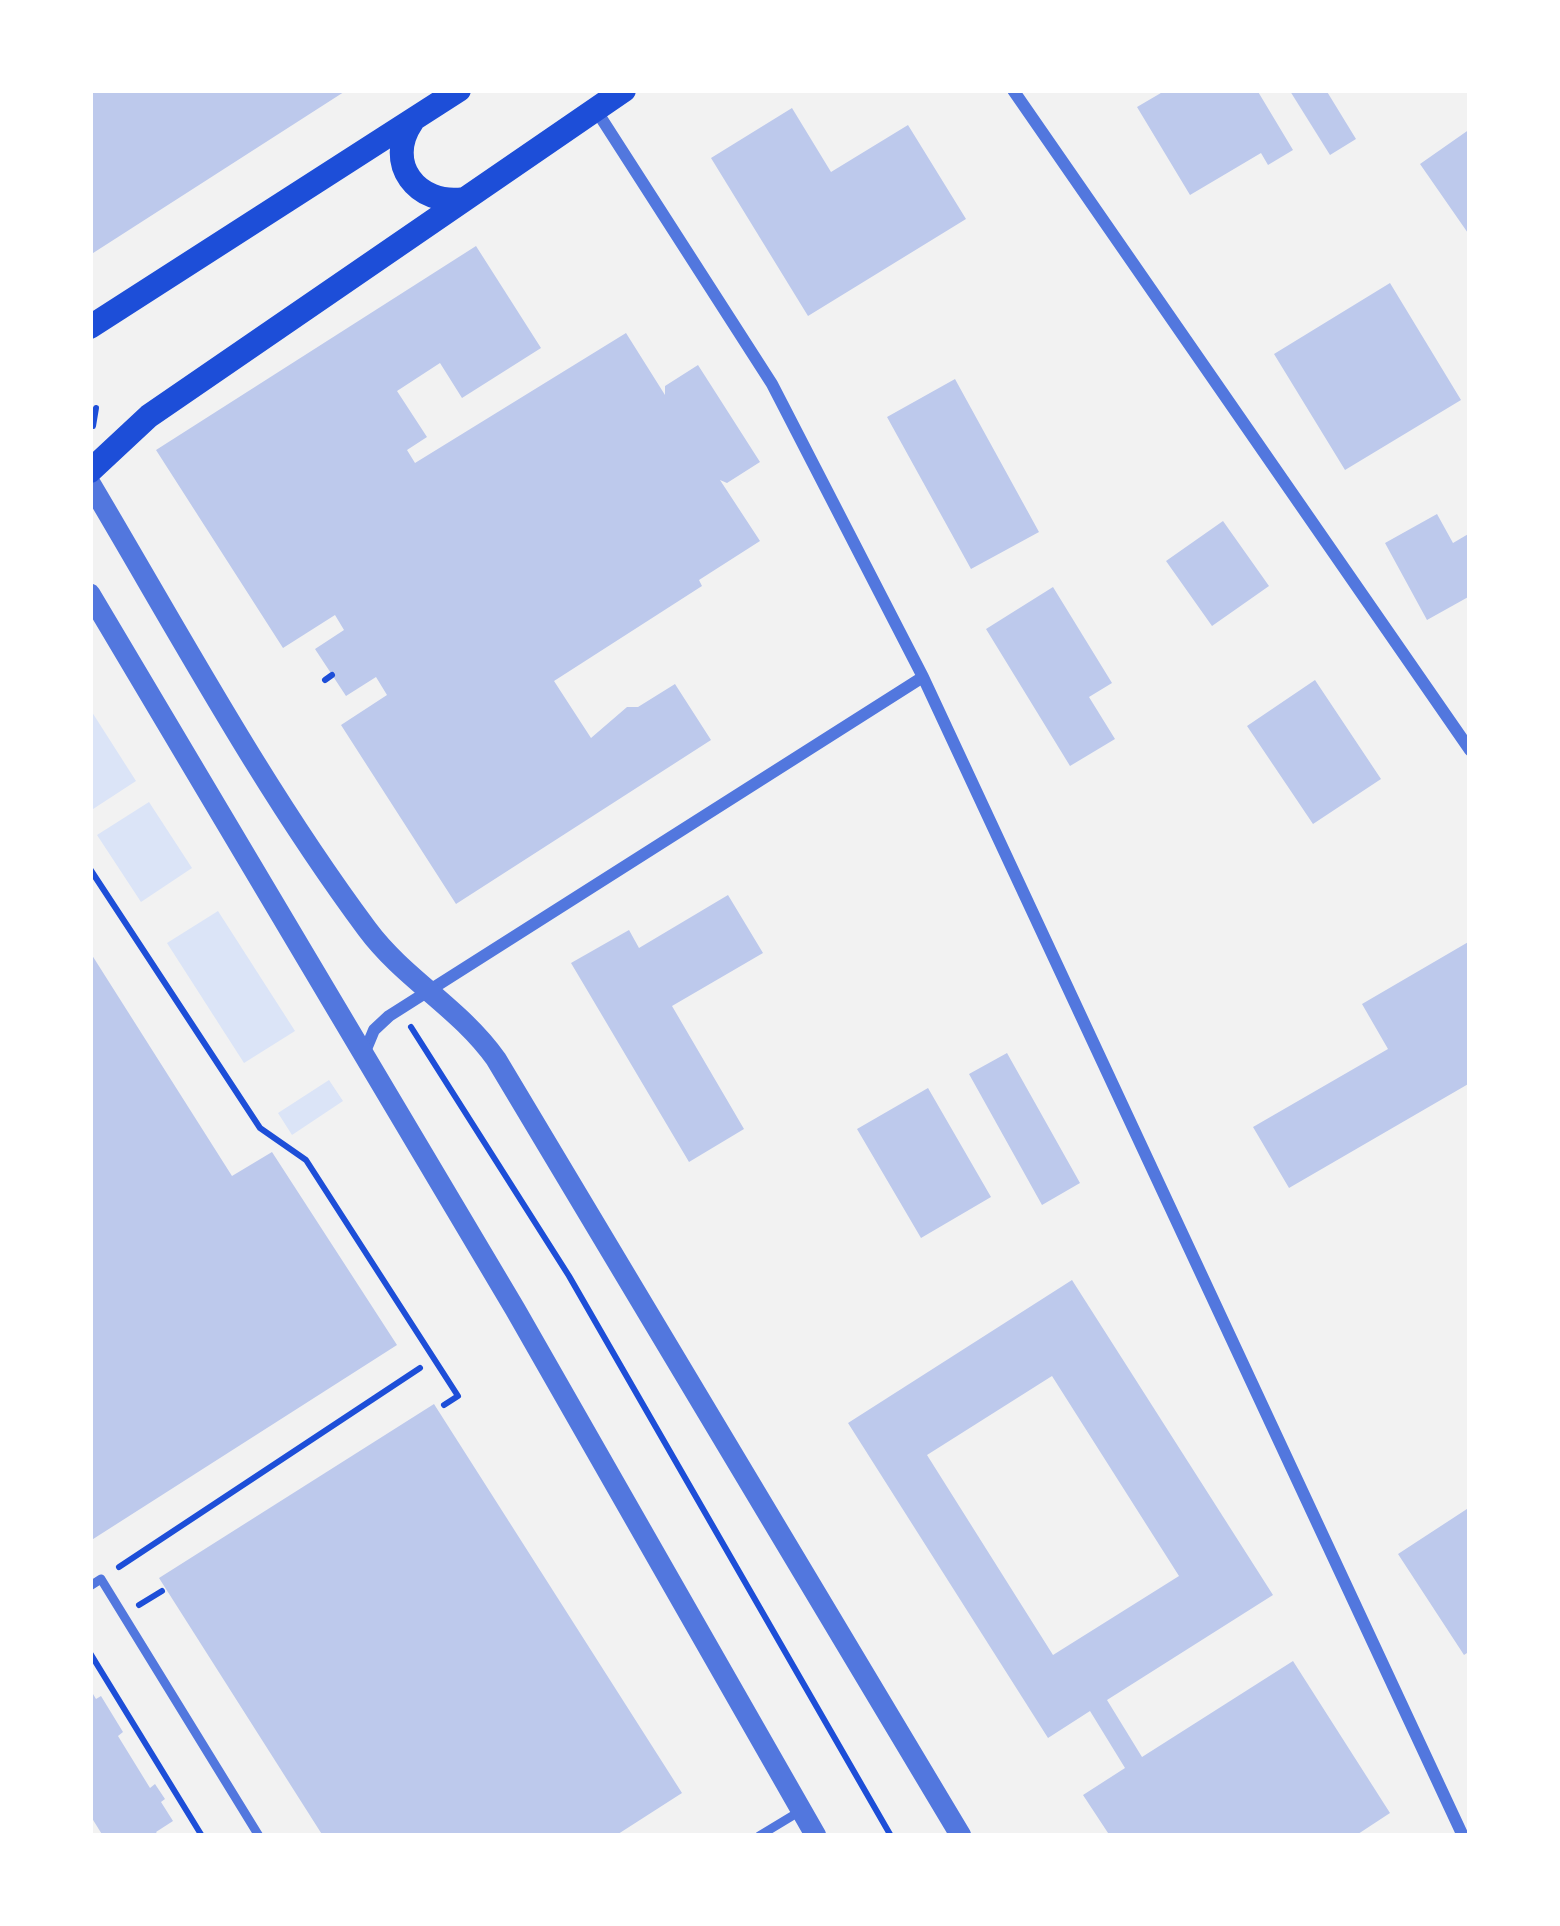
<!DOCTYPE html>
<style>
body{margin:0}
#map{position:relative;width:1560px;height:1926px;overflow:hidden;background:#f2f2f2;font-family:"Space Grotesk",sans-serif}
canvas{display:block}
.frame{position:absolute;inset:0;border:93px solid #fff;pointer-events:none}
</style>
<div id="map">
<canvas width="1560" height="1926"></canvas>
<div class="frame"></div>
</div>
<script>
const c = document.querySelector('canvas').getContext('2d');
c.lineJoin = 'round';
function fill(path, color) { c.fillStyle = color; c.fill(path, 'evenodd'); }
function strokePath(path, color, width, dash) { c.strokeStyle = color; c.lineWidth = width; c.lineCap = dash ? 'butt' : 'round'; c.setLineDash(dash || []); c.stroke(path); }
fill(new Path2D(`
 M90,709L136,781L90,811Z
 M149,802L192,868L141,902L97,835Z
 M218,911L295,1031L244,1063L167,943Z
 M329,1080L343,1101L292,1135L278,1113Z`), '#dbe4f7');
fill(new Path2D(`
 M90,90H347L90,255Z
 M1166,90H1257L1293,150L1268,165L1261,153L1190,195L1137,107Z
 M1326,90L1356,139L1330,155L1290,91Z
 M792,108L831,172L908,125L966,219L808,316L711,158Z
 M1470,129V236L1420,164Z
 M476,246L541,348L462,398L440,363L397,391L427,437L407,450L415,463L626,333L665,395V386L698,365L760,462L727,483L720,480L760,541L699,580L702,586L554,681L591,738L627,707H638L675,684L711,740L456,904L341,725L387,695L376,677L346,696L315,649L344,630L335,615L283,648L156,450Z
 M1390,283L1461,400L1345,470L1274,354Z
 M955,379L1039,532L971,569L887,417Z
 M1437,514L1453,543L1470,533V596L1427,620L1385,543Z
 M1223,521L1269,586L1212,626L1166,561Z
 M1053,587L1112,683L1089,697L1115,739L1070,766L986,629Z
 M1315,680L1381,779L1313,824L1247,726Z
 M728,895L763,953L672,1006L744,1129L689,1162L571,963L629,930L639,948Z
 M1470,941V1083L1289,1188L1253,1127L1388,1049L1362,1004Z
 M90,952L232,1176L272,1152L397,1345L90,1541Z
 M1007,1053L1080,1183L1042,1205L969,1074Z
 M928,1088L991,1197L921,1238L857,1129Z
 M1072,1280L1273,1595L1107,1700L1142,1757L1293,1661L1390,1813L1355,1836H1110L1083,1795L1125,1768L1090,1711L1048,1738L848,1423ZM1052,1376L1179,1576L1053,1655L927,1455Z
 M434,1404L682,1793L615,1836H323L159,1578Z
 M1470,1507V1651L1464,1655L1398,1554Z
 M90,1689L96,1699L101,1696L123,1732L118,1736L150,1788L155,1784L165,1799L161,1802L173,1821L156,1832L159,1836H103L90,1815Z`), '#bdc9ec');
strokePath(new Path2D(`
 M93,426L96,408
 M325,680L332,675
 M90,869L260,1128L306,1160L458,1396L444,1405
 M411,1027L569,1276L891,1836
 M119,1567L420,1368
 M139,1605L162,1591
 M90,1653L202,1836`), '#1d4ed8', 6);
strokePath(new Path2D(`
 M90,1586L101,1579L259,1836
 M759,1836L802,1810`), '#5277de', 9);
strokePath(new Path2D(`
 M1013,90L1470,750
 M596,110L772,384L923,677L1463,1836
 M364,1054L374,1030L389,1016L923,677`), '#5277de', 12);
strokePath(new Path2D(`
 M90,483C179,633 263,789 367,929C404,979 460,1008 496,1059L961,1836
 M90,594L515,1309L816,1836`), '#5277de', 21);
strokePath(new Path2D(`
 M412,122C384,163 417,206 464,199
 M90,327L459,90
 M90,471L149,416L624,90`), '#1d4ed8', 24);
</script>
